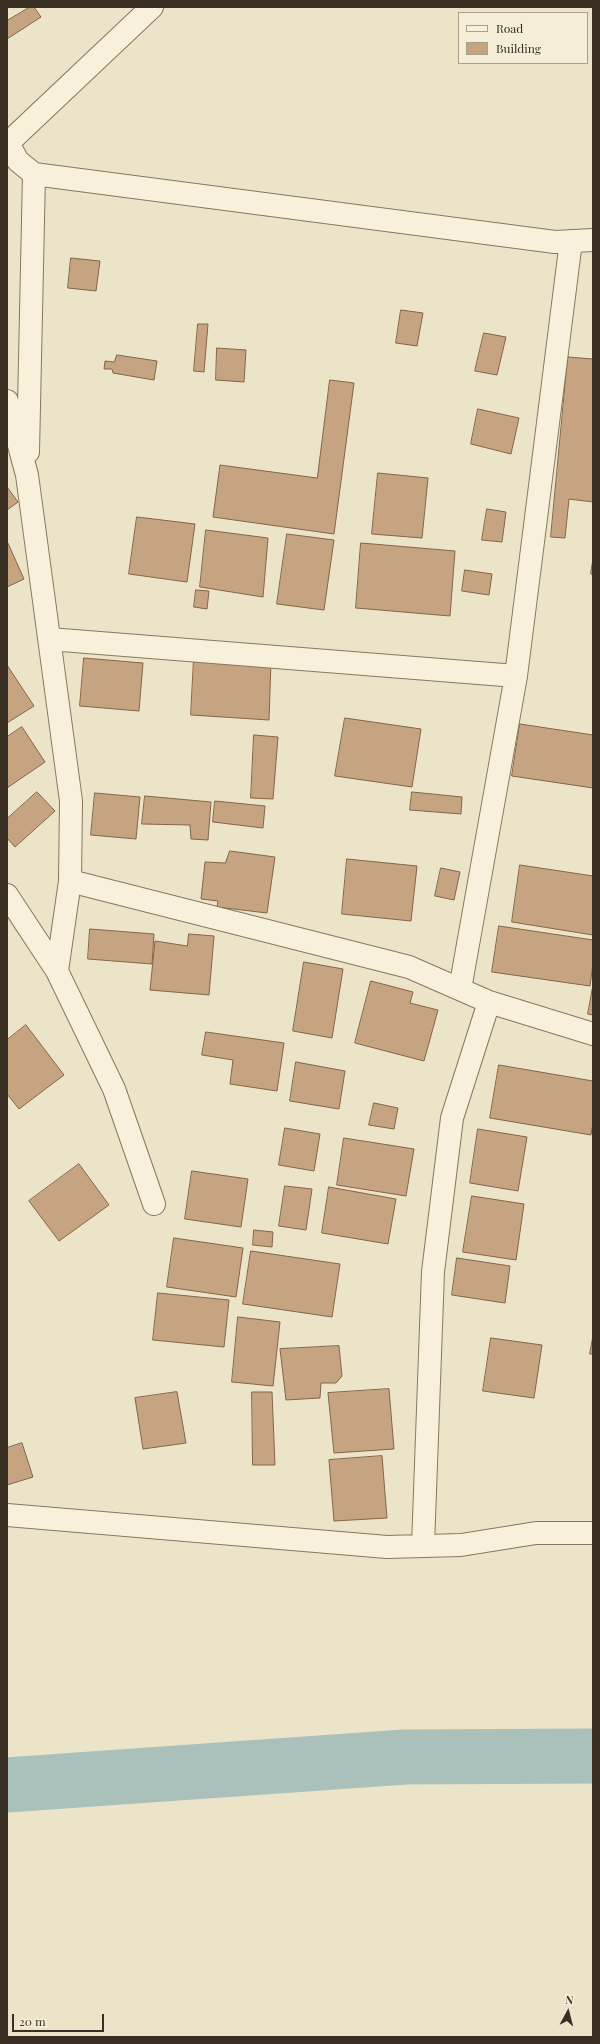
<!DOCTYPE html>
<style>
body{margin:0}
#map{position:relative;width:600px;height:2044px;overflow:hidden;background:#ece4c8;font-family:"Playfair Display",serif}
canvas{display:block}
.frame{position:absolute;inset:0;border:8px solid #382e21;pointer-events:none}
.legend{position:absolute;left:458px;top:12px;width:130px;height:52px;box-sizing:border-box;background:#f4eed7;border:1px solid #a9a18e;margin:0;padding:5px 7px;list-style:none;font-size:12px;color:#382e21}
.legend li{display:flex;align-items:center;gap:8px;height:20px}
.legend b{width:20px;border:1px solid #a9a18e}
.north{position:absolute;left:548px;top:1992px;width:40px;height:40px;-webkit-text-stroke:3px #f4eed7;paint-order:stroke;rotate:7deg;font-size:11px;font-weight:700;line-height:16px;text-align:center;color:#382e21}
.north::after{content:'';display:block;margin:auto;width:14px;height:18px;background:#382e21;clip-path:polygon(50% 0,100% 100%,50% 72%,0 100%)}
.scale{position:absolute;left:12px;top:2014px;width:92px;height:18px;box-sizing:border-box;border:2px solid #382e21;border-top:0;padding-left:5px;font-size:12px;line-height:14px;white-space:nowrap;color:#382e21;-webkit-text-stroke:3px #f4eed7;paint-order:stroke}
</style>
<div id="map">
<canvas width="600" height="2044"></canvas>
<div class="frame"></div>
<ul class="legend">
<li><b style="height:5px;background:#f7f1db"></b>Road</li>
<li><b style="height:11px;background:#c7a481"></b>Building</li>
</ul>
<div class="north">N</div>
<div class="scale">20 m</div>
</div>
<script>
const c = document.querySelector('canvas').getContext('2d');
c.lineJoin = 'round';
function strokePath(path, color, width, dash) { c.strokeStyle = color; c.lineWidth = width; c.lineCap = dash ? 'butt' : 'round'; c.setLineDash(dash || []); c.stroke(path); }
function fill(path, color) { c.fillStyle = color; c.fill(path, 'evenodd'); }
strokePath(new Path2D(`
 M7,1785L405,1757L593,1756`), '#a9c0bb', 55);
const building = new Path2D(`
 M30,7H34L41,17L7,39V21Z
 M71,258L100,261L96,291L68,288Z
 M401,310L423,313L417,346L396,343Z
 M198,324H208L204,372L194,371Z
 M484,333L506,337L497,375L475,371Z
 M217,348L246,350L244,382L216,380Z
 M117,355L157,361L154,380L113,373L112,369H104L105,361L114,362Z
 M568,357L593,359V502L569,499L565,538L551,537Z
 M330,380L354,383L334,534L213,517L220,465L317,478Z
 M478,409L519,418L511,454L471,444Z
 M378,473L428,478L422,538L372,534Z
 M7,487L18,502L7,510Z
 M487,509L506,512L502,542L482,540Z
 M137,517L195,524L187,582L129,574Z
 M206,530L268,538L263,597L200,587Z
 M287,534L334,540L324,610L277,604Z
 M7,541L24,579L7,587Z
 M361,543L455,551L450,616L356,608Z
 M593,559V575L591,574Z
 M465,570L492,574L489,595L462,591Z
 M196,590L209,591L207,609L194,607Z
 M84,658L143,663L139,711L80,706Z
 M194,658L271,661L269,720L191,715Z
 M7,665L34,706L7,723Z
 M345,718L421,729L412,787L335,776Z
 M520,724L593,735V788L512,776Z
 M22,727L45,762L7,788V737Z
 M254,735L278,737L273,799L251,798Z
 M37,792L55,811L15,847L7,838V819Z
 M412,792L462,797L461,814L410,810Z
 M95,793L140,797L136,839L91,835Z
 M145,796L211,802L208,840L191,839L190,825L142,824Z
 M215,801L265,806L263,828L213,822Z
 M230,851L275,857L267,913L217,907L218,901L201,899L205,862L225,863Z
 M347,859L417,866L411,921L342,914Z
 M520,865L593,876V935L512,922Z
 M441,868L460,872L454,900L435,896Z
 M499,926L593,940V964L590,986L492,972Z
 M90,929L154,934L152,964L88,959Z
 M189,934L214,936L209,995L150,990L155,941L187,946Z
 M304,962L343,969L332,1038L293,1031Z
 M371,981L413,992L410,1003L438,1010L424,1061L355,1043Z
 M593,985V1015L588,1014Z
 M26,1025L64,1075L19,1109L7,1094V1040Z
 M206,1032L284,1043L277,1091L230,1084L233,1060L202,1055Z
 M296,1062L345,1071L339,1109L290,1101Z
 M499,1065L593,1081V1123L591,1135L490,1118Z
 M374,1103L398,1108L394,1129L369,1125Z
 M285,1128L320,1134L314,1171L279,1165Z
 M478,1129L527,1137L518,1191L470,1183Z
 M344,1138L414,1149L406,1196L337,1185Z
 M79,1164L109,1205L59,1241L29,1201Z
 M192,1171L248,1179L241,1227L185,1219Z
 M285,1186L312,1189L306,1230L279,1226Z
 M329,1187L396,1199L388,1244L322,1233Z
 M472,1196L524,1204L516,1260L463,1252Z
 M254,1230L273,1232L272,1247L253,1245Z
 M174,1238L243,1248L236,1297L167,1287Z
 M251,1251L340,1264L332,1317L243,1304Z
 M457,1258L510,1266L505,1303L452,1295Z
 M158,1293L229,1300L224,1347L153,1340Z
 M238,1317L280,1322L273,1386L232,1382Z
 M593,1336V1354H590Z
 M491,1338L542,1345L534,1398L483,1391Z
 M339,1346L342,1376L336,1383H321L320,1398L286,1400L280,1349Z
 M389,1389L394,1449L334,1453L328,1393Z
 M177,1392L186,1443L143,1449L135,1398Z
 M252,1392H272L275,1465H253Z
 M22,1443L33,1477L7,1485V1448Z
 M382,1456L387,1518L334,1521L329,1460Z`);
fill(building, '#c7a481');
strokePath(building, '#846446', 1);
const minor = new Path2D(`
 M8,143L18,161L34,174L28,452
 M7,144L152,7
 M34,174L555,242L593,240
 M7,401L27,475L71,801L70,881L57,971
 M49,639L516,676
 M70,881L409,967L489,1002L593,1034
 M7,895L57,971L114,1089L154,1204
 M460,989L516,676L571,241
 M7,1515L387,1547L461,1545L536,1533H593
 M423,1546L433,1272L452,1118L489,1002`);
strokePath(minor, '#87775e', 24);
strokePath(minor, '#f7f1db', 22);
</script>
